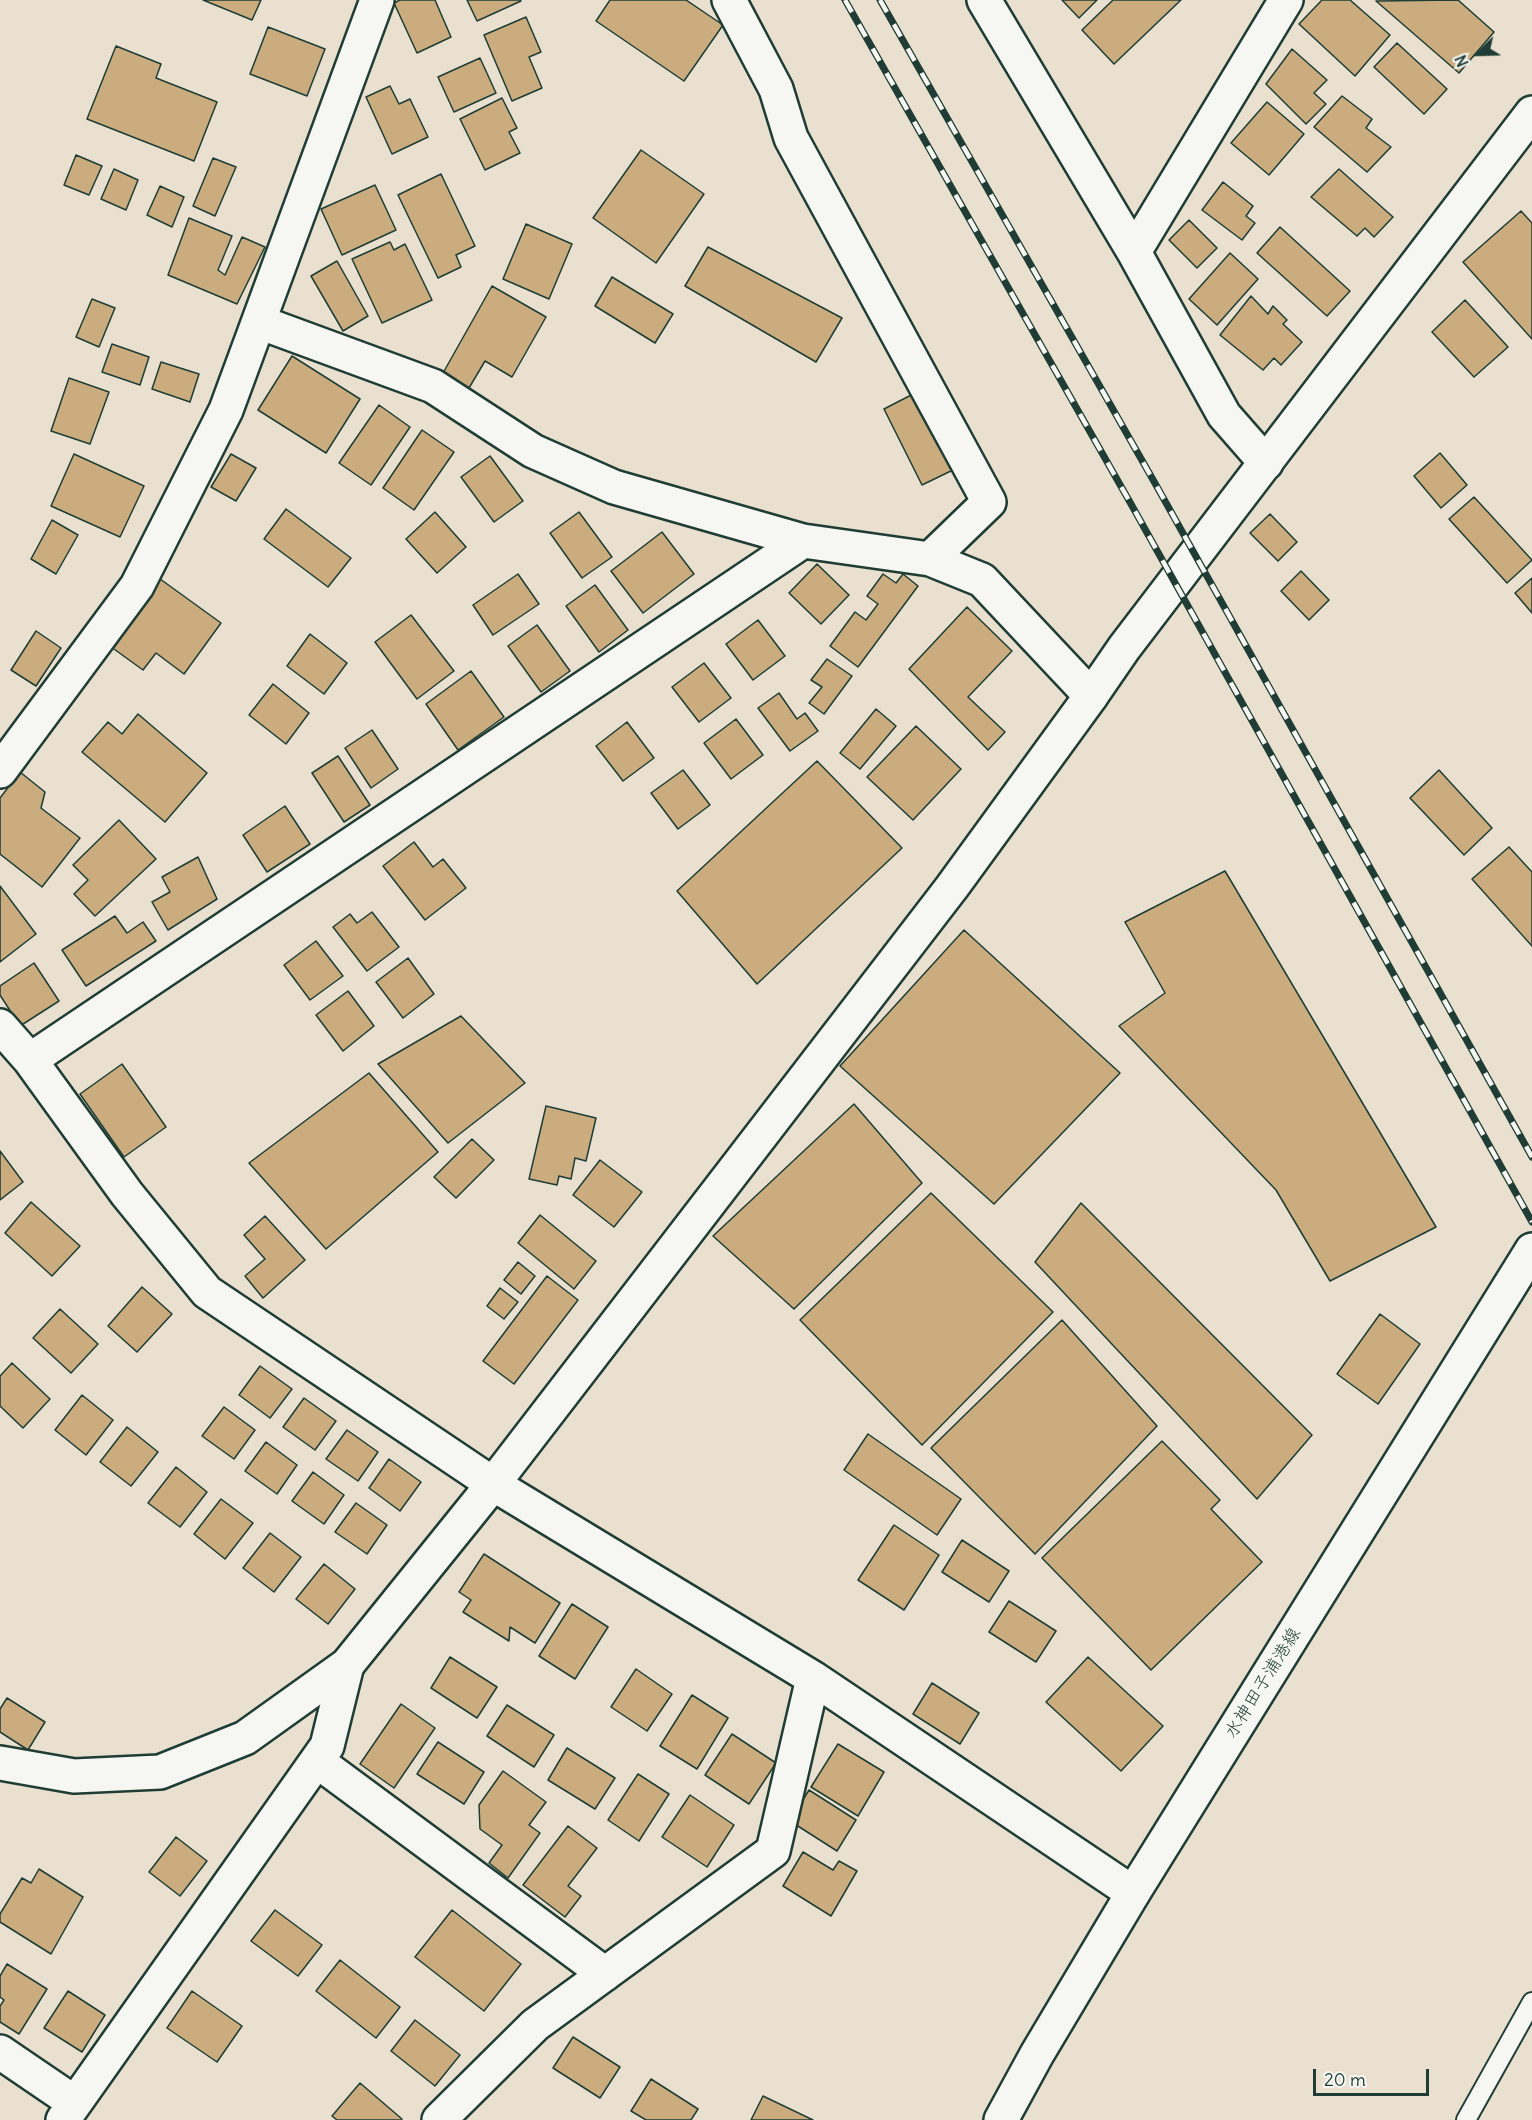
<!DOCTYPE html>
<meta charset="utf-8">
<style>
body{margin:0}
#map{position:relative;width:1532px;height:2120px;overflow:hidden;background:#e9e0d0;font-family:Delius,sans-serif}
canvas{display:block}
.north{position:absolute;left:1448px;top:24px;width:60px;height:60px;-webkit-text-stroke:4px #f6f6f2;paint-order:stroke;rotate:247deg;font-size:16px;font-weight:700;line-height:24px;text-align:center;color:#1f3d34}
.north::after{content:'';display:block;margin:auto;width:21px;height:27px;background:#1f3d34;clip-path:polygon(50% 0,100% 100%,50% 72%,0 100%)}
.scale{position:absolute;left:1313px;top:2069px;width:116px;height:27px;box-sizing:border-box;border:3px solid #1f3d34;border-top:0;padding-left:8px;font-size:18px;line-height:21px;white-space:nowrap;color:#1f3d34;-webkit-text-stroke:4px #f6f6f2;paint-order:stroke}
</style>
<div id="map">
<canvas width="1532" height="2120"></canvas>
<div class="north">N</div>
<div class="scale">20 m</div>
</div>
<script>
const c = document.querySelector('canvas').getContext('2d');
c.lineJoin = 'round';
function fill(path, color) { c.fillStyle = color; c.fill(path, 'evenodd'); }
function strokePath(path, color, width, dash) { c.strokeStyle = color; c.lineWidth = width; c.lineCap = dash ? 'butt' : 'round'; c.setLineDash(dash || []); c.stroke(path); }
function write(font, color, halo, rows, align = 'center') {
  c.font = font + ' Delius,"Klee One",sans-serif'; c.lineWidth = 4.5; c.setLineDash([]); c.textBaseline = 'middle'; c.strokeStyle = halo; c.fillStyle = color; for (const [text, x, y, turn = 0] of rows) {
    c.save(); c.translate(x, y); c.rotate((+turn || 0) * Math.PI / 180); c.textAlign = isNaN(turn) ? turn : align; if (halo) c.strokeText(text, 0, 0); c.fillText(text, 0, 0); c.restore();
  }
}
const building = new Path2D(`
 M203,0H261L252,20Z
 M400,0H435L451,37L417,53L394,3Z
 M467,0H520L521,1L477,21Z
 M610,0H686L723,25L684,81L596,21Z
 M1062,0H1097L1079,18Z
 M1113,0H1181L1114,64L1082,30Z
 M1322,0H1350L1390,35L1355,76L1299,24Z
 M1458,0L1494,32L1459,73L1376,1Z
 M526,17L541,52L529,57L542,88L512,101L484,35Z
 M268,27L325,49L307,96L250,74Z
 M1397,43L1447,89L1424,114L1374,67Z
 M116,46L161,64L156,78L217,102L194,161L87,119Z
 M1292,49L1327,80L1314,93L1326,104L1306,124L1266,84Z
 M480,58L496,93L454,112L438,77Z
 M390,86L399,104L410,99L428,137L392,154L366,97Z
 M1342,96L1372,119L1366,128L1391,147L1367,172L1314,127Z
 M502,98L517,128L509,132L520,153L485,170L460,119Z
 M1267,102L1304,134L1269,175L1231,143Z
 M641,150L704,194L656,263L593,218Z
 M76,155L102,166L89,195L64,185Z
 M213,158L236,167L215,216L193,206Z
 M114,169L138,180L126,210L101,199Z
 M1339,169L1393,217L1374,237L1365,228L1357,236L1311,197Z
 M441,174L475,246L456,255L461,267L438,278L398,195Z
 M1223,182L1253,206L1246,216L1255,223L1242,240L1202,210Z
 M375,185L396,230L342,255L321,209Z
 M160,186L184,197L172,227L147,215Z
 M1521,211L1532,223V339L1463,262Z
 M189,218L232,236L218,270L225,275L242,237L265,247L237,304L168,275Z
 M1189,220L1217,248L1197,268L1169,240Z
 M526,224L572,244L549,299L503,279Z
 M1280,227L1350,291L1327,316L1257,253Z
 M390,242L394,250L405,244L432,300L382,323L352,259Z
 M708,247L842,318L816,362L685,286Z
 M1230,253L1258,279L1217,325L1189,299Z
 M337,261L368,316L343,331L311,276Z
 M612,277L673,314L655,343L595,306Z
 M492,286L546,317L512,377L485,361L469,388L443,373Z
 M1251,296L1268,314L1273,306L1287,320L1283,324L1302,342L1281,365L1274,358L1263,370L1220,335Z
 M92,299L115,308L99,347L76,337Z
 M1465,300L1508,347L1474,377L1432,332Z
 M112,344L149,357L140,385L102,372Z
 M292,356L360,399L326,453L258,410Z
 M161,362L199,374L190,402L152,389Z
 M69,378L109,392L90,444L51,431Z
 M917,392L955,469L922,485L884,409Z
 M379,405L410,427L371,485L339,463Z
 M422,430L454,452L414,510L383,488Z
 M1440,453L1467,485L1441,508L1414,476Z
 M74,454L144,486L120,537L51,506Z
 M231,454L256,468L236,501L211,487Z
 M490,456L523,501L494,522L461,477Z
 M1474,497L1532,560L1507,583L1449,519Z
 M286,509L351,558L328,587L264,539Z
 M435,512L466,547L437,573L406,539Z
 M579,512L612,557L582,578L550,533Z
 M1270,514L1297,542L1278,561L1250,533Z
 M52,520L78,535L56,574L31,559Z
 M662,532L694,574L643,613L611,571Z
 M817,564L849,595L821,624L789,593Z
 M1301,571L1329,600L1309,620L1281,591Z
 M518,574L539,604L493,635L473,605Z
 M883,574L896,583L903,574L918,586L858,667L830,646L855,612L866,620L878,604L867,596Z
 M156,576L221,623L184,674L156,653L143,670L107,644Z
 M1532,578V613L1515,593Z
 M595,585L628,630L599,652L566,606Z
 M967,607L1012,651L968,697L1005,732L988,750L909,669Z
 M411,615L454,671L417,699L375,642Z
 M758,620L785,656L753,680L726,644Z
 M537,625L570,671L541,692L508,646Z
 M36,631L61,648L36,686L11,670Z
 M310,634L347,663L324,694L287,666Z
 M827,659L852,676L824,714L809,703L822,687L811,680Z
 M704,663L731,698L699,722L672,687Z
 M471,671L504,717L458,750L426,704Z
 M273,684L309,713L286,744L249,715Z
 M779,693L797,719L805,713L818,731L790,751L758,708Z
 M876,709L896,726L860,769L840,753Z
 M138,714L207,773L165,822L82,752L108,722L122,734Z
 M736,719L763,755L731,779L704,743Z
 M627,722L654,758L623,781L596,746Z
 M916,726L961,769L913,820L867,777Z
 M372,730L398,769L371,788L345,748Z
 M338,756L370,805L344,822L312,773Z
 M817,761L902,848L757,984L677,891Z
 M683,770L710,805L678,829L651,793Z
 M1439,770L1492,828L1464,855L1410,798Z
 M20,772L45,792L41,808L80,838L42,887L0,854V798Z
 M285,806L310,844L267,872L243,835Z
 M119,820L156,859L95,916L74,894L88,880L73,865Z
 M414,842L433,867L443,859L466,888L425,920L383,866Z
 M1509,847L1532,872V946L1472,879Z
 M198,857L217,899L168,930L152,902L170,892L162,877Z
 M1225,871L1436,1227L1330,1281L1276,1190L1119,1026L1165,993L1125,922Z
 M0,886L36,934L0,962Z
 M372,912L399,947L367,971L333,927L350,914L357,923Z
 M115,916L127,933L143,922L156,941L86,986L62,950Z
 M964,930L1120,1073L994,1204L840,1066Z
 M316,941L343,976L310,1000L284,965Z
 M408,958L434,994L403,1018L376,982Z
 M34,963L59,1001L20,1026L0,995V986Z
 M348,991L374,1026L343,1051L316,1015Z
 M461,1016L525,1083L448,1143L378,1064Z
 M122,1064L166,1127L124,1157L80,1094Z
 M369,1073L438,1152L326,1249L249,1163Z
 M854,1104L922,1183L794,1309L713,1236Z
 M546,1106L596,1118L586,1161L575,1158L571,1179L559,1176L557,1185L529,1179Z
 M472,1139L494,1160L456,1198L434,1177Z
 M0,1151L23,1182L0,1200Z
 M600,1160L642,1192L614,1227L573,1195Z
 M931,1193L1053,1312L922,1445L800,1320Z
 M31,1202L80,1246L52,1276L5,1233Z
 M1081,1203L1312,1435L1257,1499L1035,1262Z
 M540,1215L596,1261L574,1289L518,1243Z
 M265,1216L305,1260L263,1298L245,1276L265,1259L244,1235Z
 M518,1262L535,1276L521,1294L504,1280Z
 M547,1276L578,1300L514,1384L483,1361Z
 M142,1287L172,1314L137,1352L108,1326Z
 M500,1288L518,1302L504,1319L487,1306Z
 M60,1309L98,1344L71,1373L33,1338Z
 M1380,1314L1420,1344L1378,1404L1337,1374Z
 M1062,1320L1157,1426L1035,1554L931,1448Z
 M12,1363L50,1399L23,1428L0,1406V1376Z
 M260,1366L292,1389L270,1418L239,1395Z
 M82,1395L113,1420L86,1455L55,1430Z
 M304,1398L336,1421L315,1450L283,1427Z
 M224,1407L255,1430L234,1459L202,1436Z
 M127,1427L158,1452L131,1486L100,1462Z
 M347,1430L378,1452L358,1481L326,1459Z
 M868,1434L961,1499L937,1535L844,1470Z
 M1162,1441L1220,1500L1211,1509L1262,1562L1151,1670L1042,1558Z
 M266,1442L297,1465L277,1494L245,1471Z
 M389,1459L421,1482L400,1511L369,1488Z
 M176,1467L207,1492L180,1527L148,1503Z
 M313,1472L344,1495L324,1524L292,1501Z
 M221,1499L253,1523L225,1559L194,1534Z
 M356,1503L387,1525L367,1554L335,1532Z
 M894,1525L939,1555L904,1610L858,1580Z
 M270,1533L301,1557L274,1592L243,1568Z
 M962,1540L1009,1571L989,1602L942,1572Z
 M484,1554L560,1603L535,1643L510,1627L509,1641L463,1612L471,1600L459,1592Z
 M324,1564L355,1589L328,1624L296,1599Z
 M1009,1601L1056,1631L1036,1662L989,1632Z
 M572,1604L608,1627L575,1679L539,1656Z
 M450,1657L497,1687L477,1718L431,1688Z
 M1088,1657L1163,1726L1121,1771L1046,1702Z
 M636,1669L672,1694L647,1731L611,1707Z
 M932,1683L979,1713L960,1744L913,1714Z
 M692,1695L728,1718L697,1769L660,1746Z
 M7,1698L45,1722L28,1750L0,1732V1709Z
 M401,1704L435,1728L394,1788L360,1764Z
 M507,1705L554,1735L534,1767L487,1736Z
 M732,1734L776,1763L749,1804L705,1775Z
 M438,1742L484,1772L464,1804L417,1774Z
 M838,1744L884,1772L858,1816L811,1787Z
 M567,1748L615,1778L595,1809L548,1780Z
 M503,1771L546,1802L529,1825L540,1833L508,1878L489,1863L502,1845L480,1829L479,1805Z
 M638,1774L669,1794L639,1841L608,1820Z
 M809,1790L856,1820L837,1851L790,1821Z
 M690,1795L734,1825L707,1867L662,1837Z
 M568,1826L597,1848L568,1886L581,1896L565,1917L523,1885Z
 M176,1837L207,1861L180,1896L149,1872Z
 M803,1852L833,1870L839,1861L857,1871L831,1916L783,1886Z
 M39,1869L83,1897L51,1954L0,1922V1914L22,1878L31,1883Z
 M275,1910L322,1945L298,1976L251,1941Z
 M452,1910L521,1964L484,2011L415,1957Z
 M340,1960L400,2007L376,2038L316,1991Z
 M7,1964L47,1989L19,2034L0,2022V2006L4,2000L0,1997V1976Z
 M68,1991L105,2015L82,2052L44,2028Z
 M192,1991L242,2026L217,2062L167,2028Z
 M415,2020L460,2055L435,2086L391,2051Z
 M573,2037L620,2067L600,2098L553,2068Z
 M651,2079L698,2109L691,2120H646L631,2111Z
 M360,2083L402,2119L401,2120H337L332,2116Z
 M763,2096L813,2120H751Z`);
fill(building, '#caac7f');
strokePath(building, '#1f3d34', 1.5);
const lane = new Path2D(`
 M1466,2120L1532,2002`);
const street = new Path2D(`
 M729,0L776,89L791,138L989,502L930,559
 M984,0L1134,252L1224,415L1266,463
 M1134,252L1286,0
 M259,322L433,386L533,451L614,487L803,541L930,559L982,580L1091,696
 M0,771L137,586L226,410L377,0
 M0,1026L30,1060L127,1194L207,1292L493,1484L813,1678L1133,1893
 M30,1060L803,541
 M317,1761L605,1974
 M0,2052L75,2103
 M63,2120L327,1746L347,1665
 M439,2120L535,2025L773,1851L813,1678`);
const secondary = new Path2D(`
 M0,1763L74,1776L160,1772L245,1738L347,1665L493,1484L952,887L1091,696L1124,648L1532,113
 M1001,2120L1037,2054L1133,1893L1532,1250`);
strokePath(lane, '#1f3d34', 22);
strokePath(street, '#1f3d34', 38);
strokePath(secondary, '#1f3d34', 38);
strokePath(lane, '#f6f6f2', 18);
strokePath(street, '#f6f6f2', 33);
strokePath(secondary, '#f6f6f2', 33);
const rail = new Path2D(`
 M845,0L1131,504L1532,1222
 M880,0L1156,485L1532,1157`);
strokePath(rail, '#1f3d34', 7);
strokePath(rail, '#f6f6f2', 4.5, [14]);
write('18px', '#1f3d34', '#f6f6f2', [
 ["水神田子浦港線",1263,1683,-58]
]);
</script>
